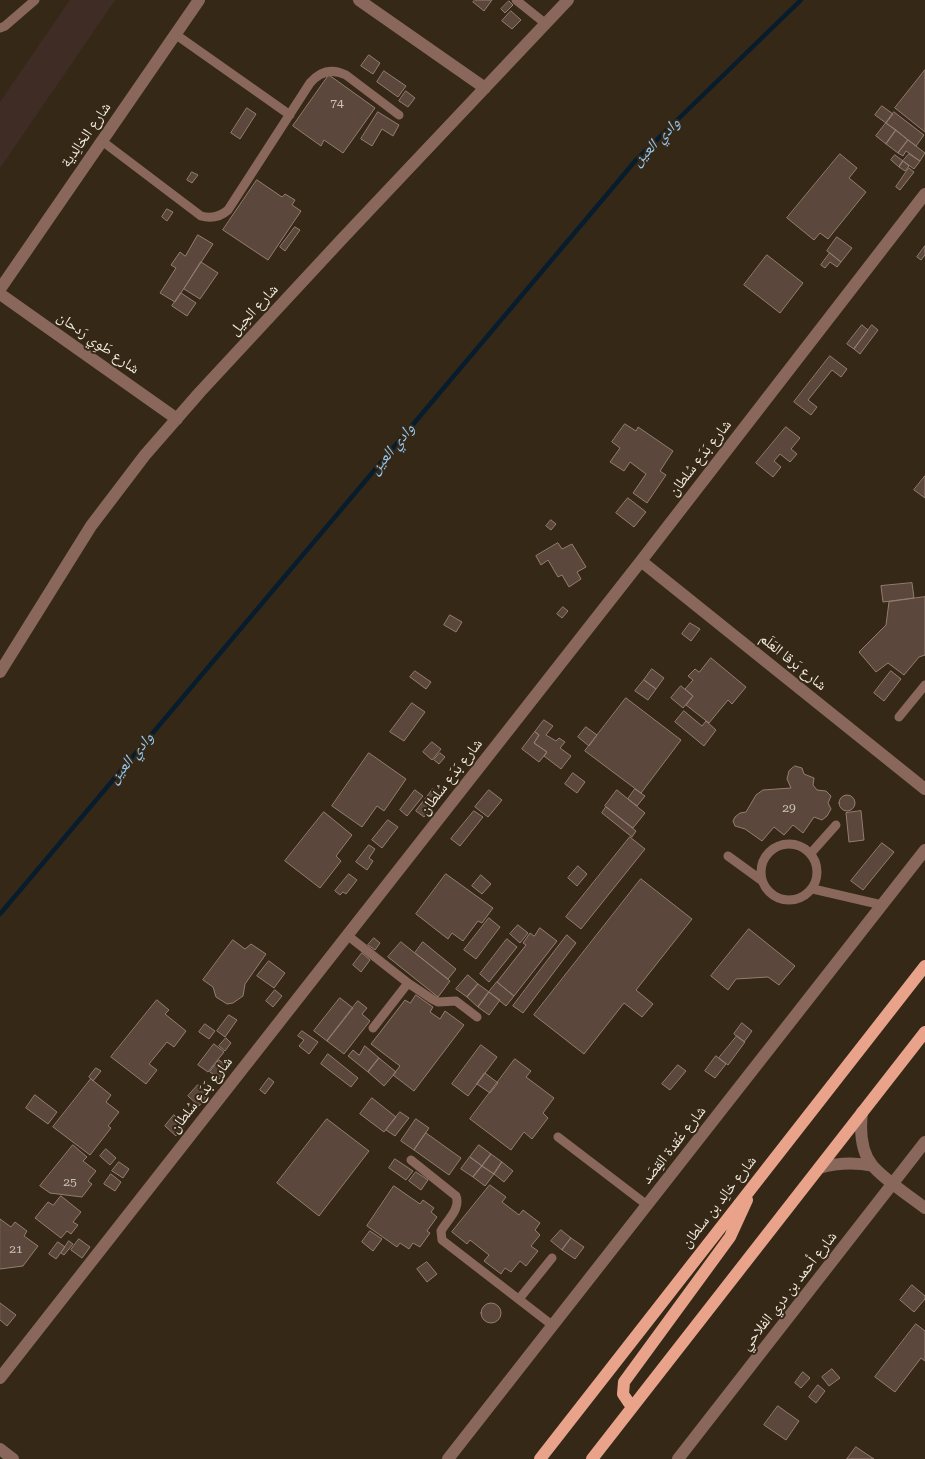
<!DOCTYPE html>
<meta charset="utf-8">
<style>
body{margin:0}
canvas{display:block;background:#352817}
</style>
<canvas width="925" height="1459"></canvas>
<script>
const c = document.querySelector('canvas').getContext('2d');
c.lineJoin = 'round';
function fill(path, color) { c.fillStyle = color; c.fill(path, 'evenodd'); }
function strokePath(path, color, width, dash) { c.strokeStyle = color; c.lineWidth = width; c.lineCap = dash ? 'butt' : 'round'; c.setLineDash(dash || []); c.stroke(path); }
function write(font, color, halo, rows, align = 'center') {
  c.font = font + ' "Roboto Serif","Noto Naskh Arabic",serif'; c.lineWidth = 4; c.setLineDash([]); c.textBaseline = 'middle'; c.strokeStyle = halo; c.fillStyle = color; for (const [text, x, y, turn = 0] of rows) {
    c.save(); c.translate(x, y); c.rotate((+turn || 0) * Math.PI / 180); c.textAlign = isNaN(turn) ? turn : align; if (halo) c.strokeText(text, 0, 0); c.fillText(text, 0, 0); c.restore();
  }
}
fill(new Path2D(`
 M70,0H115L0,168V102Z`), '#3f2d25');
strokePath(new Path2D(`
 M0,914L636,160L801,0`), '#071c2d', 4.5);
const building = new Path2D(`
 M475,0H492L484,11L473,2Z
 M509,1L513,5L505,13L501,9Z
 M511,11L521,20L512,29L502,21Z
 M369,55L380,63L373,74L361,66Z
 M925,70V132L895,108Z
 M384,71L406,86L398,97L377,82Z
 M329,75L375,108L343,153L324,140L321,146L293,126Z
 M406,91L415,98L408,107L399,101Z
 M882,106L893,114L886,123L875,115Z
 M247,108L256,114L240,139L231,133Z
 M378,112L399,125L393,136L382,129L372,146L361,139Z
 M894,112L924,135L916,146L886,123Z
 M886,123L896,130L886,144L876,136Z
 M896,130L908,140L898,153L886,144Z
 M908,140L925,153L920,161L906,151L903,156L898,153Z
 M840,154L857,168L849,178L866,192L828,239L820,233L814,240L787,218Z
 M909,154L920,161L914,169L903,161Z
 M895,155L903,161L899,167L891,160Z
 M903,161L909,166L905,171L899,167Z
 M909,168L914,172L900,190L896,187Z
 M192,172L198,175L192,183L187,180Z
 M257,180L282,197L285,194L295,200L292,205L301,211L268,260L223,230Z
 M167,209L173,212L167,221L162,217Z
 M295,227L300,230L285,251L280,247Z
 M198,235L213,244L175,302L160,293L176,268L171,265L180,252L185,256Z
 M837,237L852,248L841,262L827,251Z
 M925,246V255L921,260L917,257Z
 M830,253L841,262L837,267L830,262L825,268L821,265Z
 M767,255L803,283L780,313L744,285Z
 M201,262L218,273L200,299L184,289Z
 M181,293L196,303L187,316L172,306Z
 M862,325L868,330L854,349L847,344Z
 M872,325L878,330L860,354L854,349Z
 M830,356L847,369L841,377L832,370L808,400L817,407L811,415L794,402Z
 M625,424L636,431L638,427L673,451L660,471L666,475L647,503L633,493L646,474L630,462L624,471L610,462L620,448L612,442Z
 M786,427L800,438L791,449L797,454L790,462L780,454L774,461L781,467L773,477L756,463Z
 M925,476V498L914,490Z
 M628,498L646,512L634,527L616,513Z
 M551,520L556,524L551,530L546,526Z
 M558,543L562,549L572,544L586,567L577,572L581,579L569,587L562,575L558,577L548,560L541,565L536,556Z
 M912,583L914,598L883,602L881,586Z
 M925,597V655L919,657L904,675L888,663L876,672L859,652L886,625L889,602Z
 M563,607L568,611L562,618L557,614Z
 M450,615L462,622L456,632L444,625Z
 M690,623L700,629L691,641L682,634Z
 M711,658L746,687L732,704L728,700L709,723L686,705L693,696L685,689L693,680L688,676L695,669L699,672Z
 M652,669L664,678L656,689L644,680Z
 M415,671L431,682L426,689L410,677Z
 M891,671L901,679L884,701L874,693Z
 M644,680L656,689L648,700L635,691Z
 M681,686L693,696L683,708L671,698Z
 M626,698L681,740L641,793L585,751Z
 M412,703L425,712L404,741L390,732Z
 M684,711L702,726L706,721L716,730L704,746L675,722Z
 M544,720L553,726L546,735L556,741L559,738L565,742L560,748L571,756L561,769L544,756L547,752L534,743L539,735L535,732Z
 M586,727L597,735L589,746L578,737Z
 M535,732L539,735L534,743L547,752L539,762L522,749Z
 M432,742L441,749L432,760L423,752Z
 M369,753L406,779L384,811L377,806L362,827L332,806Z
 M440,753L445,757L439,764L434,760Z
 M795,766L802,768L804,774L814,778L813,785L817,790L826,791L831,796L828,803L831,809L827,816L822,820L814,817L803,833L793,825L784,835L774,827L762,841L745,829L735,826L733,821L735,817L740,813L746,812L756,795L763,790L791,788L787,779L789,771Z
 M573,773L585,782L577,793L565,784Z
 M433,789L441,795L424,817L416,811Z
 M635,789L645,796L637,806L628,799Z
 M415,790L423,796L407,816L400,810Z
 M489,790L502,800L488,817L475,807Z
 M617,790L645,813L633,828L605,806Z
 M839 803a8 8 0 1 1 16 0a8 8 0 1 1-16 0Z
 M606,807L636,831L632,837L602,813Z
 M474,811L483,817L460,846L451,839Z
 M861,811L864,840L849,842L846,813Z
 M324,812L352,835L336,856L341,861L320,888L285,861Z
 M388,820L398,827L382,848L372,840Z
 M630,837L645,849L581,929L566,917Z
 M882,843L894,852L863,890L851,881Z
 M369,845L375,849L369,858L373,861L367,870L356,862Z
 M578,866L587,874L577,886L568,878Z
 M349,874L357,880L346,894L343,892L340,895L335,891Z
 M446,874L493,908L482,923L478,921L463,941L452,933L448,939L416,914Z
 M481,875L491,884L482,894L472,886Z
 M641,879L692,919L636,990L653,1004L642,1017L624,1003L584,1054L534,1015Z
 M489,918L500,927L476,959L464,950Z
 M518,925L528,933L520,943L510,934Z
 M540,928L557,941L514,996L497,982L526,945L523,943L530,933L534,936Z
 M749,929L795,966L779,985L768,977L736,979L728,990L711,976Z
 M567,935L576,943L523,1013L513,1006Z
 M374,938L380,943L375,950L368,945Z
 M507,939L517,947L489,982L480,974Z
 M233,940L245,949L251,944L266,954L245,984L243,996L233,1003L227,1004L216,997L213,987L203,980Z
 M401,942L450,981L438,997L388,957Z
 M423,942L456,969L448,979L415,953Z
 M362,953L370,960L361,972L353,965Z
 M269,961L285,973L274,988L257,976Z
 M468,975L478,984L467,997L456,989Z
 M497,982L514,996L506,1006L489,992Z
 M478,984L489,992L478,1007L467,997Z
 M275,990L282,996L273,1007L266,1001Z
 M489,992L500,1000L489,1015L478,1007Z
 M416,995L433,1007L430,1012L440,1019L445,1011L464,1025L414,1091L393,1075L400,1066L371,1044L405,1000L410,1003Z
 M340,998L353,1008L327,1041L314,1031Z
 M157,1000L169,1010L165,1014L186,1031L174,1047L167,1042L149,1064L157,1070L146,1084L111,1057Z
 M358,1001L367,1008L362,1014L370,1021L344,1054L327,1041Z
 M229,1015L237,1020L225,1037L217,1031Z
 M742,1023L752,1031L744,1042L734,1034Z
 M205,1024L215,1031L209,1039L199,1032Z
 M302,1031L318,1042L309,1054L299,1046L304,1040L298,1036Z
 M737,1036L745,1042L728,1065L719,1058Z
 M226,1038L231,1043L225,1051L219,1046Z
 M214,1044L224,1052L208,1072L198,1065Z
 M481,1045L497,1057L468,1096L452,1084Z
 M365,1046L379,1058L368,1072L348,1056L353,1050L359,1055Z
 M328,1054L358,1078L351,1087L321,1064Z
 M716,1056L726,1064L715,1078L705,1071Z
 M379,1058L396,1072L384,1086L368,1072Z
 M515,1059L531,1071L526,1077L554,1098L543,1113L548,1118L532,1139L524,1132L511,1150L470,1119Z
 M219,1060L229,1068L220,1079L210,1072Z
 M678,1065L686,1071L670,1090L662,1084Z
 M96,1068L101,1071L93,1081L89,1077Z
 M485,1073L498,1083L490,1093L477,1084Z
 M269,1078L274,1082L265,1094L260,1090Z
 M91,1079L111,1095L106,1102L119,1112L108,1126L111,1128L90,1155L53,1127Z
 M198,1085L209,1094L199,1106L188,1096Z
 M35,1095L57,1112L48,1124L26,1108Z
 M372,1098L396,1117L384,1132L360,1114Z
 M400,1112L409,1118L395,1136L386,1130Z
 M174,1115L185,1125L176,1136L165,1126Z
 M327,1119L369,1151L319,1216L277,1183Z
 M416,1119L429,1128L414,1150L401,1141Z
 M426,1133L461,1158L449,1175L414,1150Z
 M73,1145L87,1157L83,1161L96,1171L88,1181L92,1184L82,1197L50,1193L40,1186Z
 M479,1145L491,1154L482,1166L470,1157Z
 M106,1149L116,1158L110,1165L100,1156Z
 M491,1154L502,1162L494,1174L482,1166Z
 M470,1157L482,1166L473,1177L461,1169Z
 M395,1159L413,1171L406,1180L389,1168Z
 M119,1162L129,1169L123,1178L112,1171Z
 M502,1162L513,1171L504,1182L494,1174Z
 M482,1166L494,1174L485,1186L473,1177Z
 M416,1172L428,1180L421,1190L409,1181Z
 M111,1174L121,1182L115,1191L104,1184Z
 M490,1185L506,1197L502,1202L519,1215L523,1210L540,1223L535,1230L540,1235L531,1246L538,1251L526,1266L520,1261L511,1272L505,1268L501,1274L484,1261L489,1255L470,1240L467,1244L452,1232Z
 M394,1186L420,1204L423,1200L434,1208L431,1212L437,1217L427,1231L430,1233L420,1247L413,1243L409,1249L400,1243L397,1247L367,1226Z
 M61,1196L81,1212L73,1222L78,1225L71,1234L67,1231L61,1238L35,1218L48,1202L53,1205Z
 M0,1219L11,1227L15,1222L27,1231L24,1236L38,1246L23,1266L0,1269Z
 M561,1230L571,1238L562,1250L551,1241Z
 M370,1231L382,1239L373,1251L362,1242Z
 M571,1238L584,1247L575,1259L562,1250Z
 M79,1239L90,1247L82,1258L71,1250Z
 M69,1241L73,1244L64,1255L61,1253Z
 M58,1242L65,1247L56,1259L49,1254Z
 M427,1262L437,1274L427,1282L417,1269Z
 M912,1285L925,1296V1299L914,1312L900,1300Z
 M481 1313a10 10 0 1 1 20 0a10 10 0 1 1-20 0Z
 M0,1303L16,1315L7,1326L0,1320Z
 M916,1324L925,1331V1361L921,1358L895,1392L875,1377Z
 M832,1369L840,1378L829,1386L822,1377Z
 M803,1372L810,1378L801,1388L795,1383Z
 M818,1385L825,1391L816,1403L809,1397Z
 M778,1406L799,1421L786,1440L764,1425Z
 M856,1447L874,1459H847Z`);
fill(building, '#5c473c');
strokePath(building, '#937d70', 1);
strokePath(new Path2D(`
 M516,0L546,24
 M0,28L5,26L35,0
 M175,34L290,115
 M102,141L201,216C212,219 220,217 228,210L310,83C320,71 332,68 346,75L399,115
 M899,717L925,685
 M761 872a28 28 0 1 1 56 0a28 28 0 1 1-56 0Z
 M811,853L836,825
 M728,856L761,880
 M813,889L882,905
 M347,935L408,983L432,999L438,1002L456,1001L477,1017
 M373,1028L408,983
 M558,1137L647,1205
 M411,1160L456,1196C461,1209 447,1220 441,1231L442,1240L552,1325
 M519,1299L552,1258`), '#89685b', 9);
strokePath(new Path2D(`
 M359,0L485,88
 M0,289L199,0
 M0,294L177,419
 M641,561L925,789
 M0,672L91,526L145,455L200,392L342,239L568,0
 M862,1112C860,1129 861,1151 872,1165C883,1179 911,1197 925,1208
 M819,1168C837,1163 854,1162 873,1166
 M0,1378L641,561L925,194
 M0,1449L13,1459
 M448,1459L925,850
 M678,1459L925,1142`), '#89685b', 12);
strokePath(new Path2D(`
 M634,1405L629,1403L623,1394L624,1382L730,1237L747,1200
 M540,1459L925,966
 M592,1459L925,1032`), '#e9a38a', 12);
write('12px', '#cec3b8', null, [
 ["74",337,103],
 ["29",789,808],
 ["25",70,1182],
 ["21",16,1249]
]);
write('15px', '#f4ece1', '#352817', [
 ["شارع الخالِدية",86,135,-55],
 ["شارع الحِيل",254,310,-47],
 ["شارع طَوِي رَدحان",98,343,35],
 ["شارع بَدَع سُلطان",700,458,-52],
 ["شارع بَرقا العَلَم",793,662,39],
 ["شارع بَدَع سُلطان",451,777,-52],
 ["شارع بَدَع سُلطان",201,1095,-52],
 ["شارع عُقدة القِصَد",674,1145,-52],
 ["شارع خالِد بن سلطان",719,1202,-52],
 ["شارع أحمد بن دري الفلاحي",789,1291,-52]
]);
write('italic 16px', '#94c7f2', '#352817', [
 ["وادي العين",656,142,-45],
 ["وادي العين",392,449,-50],
 ["وادي العين",131,758,-50]
]);
</script>
